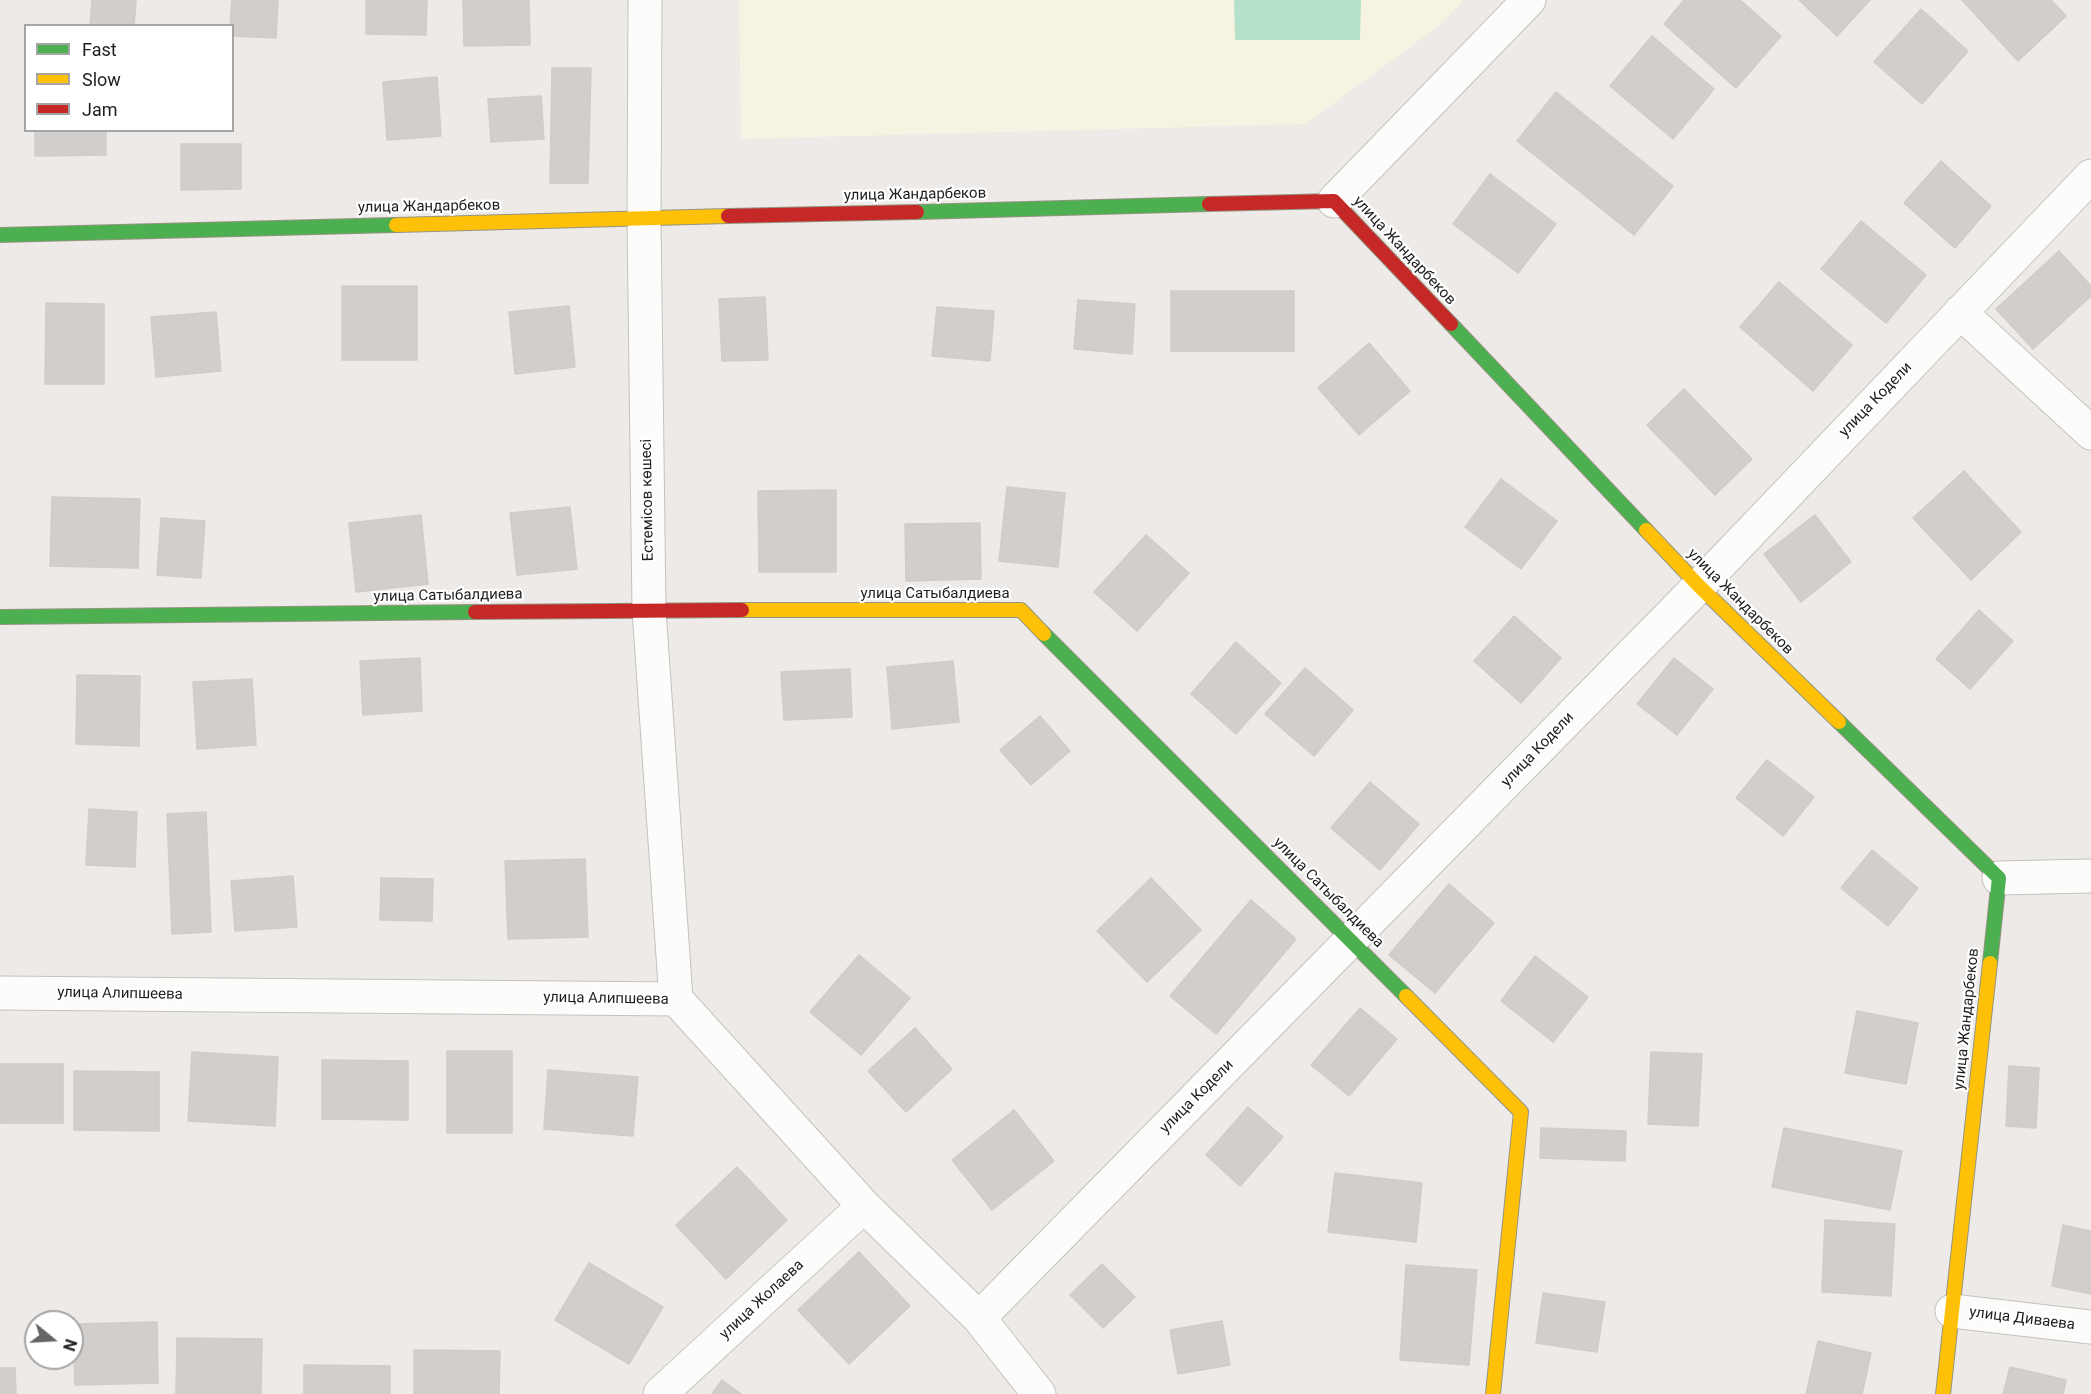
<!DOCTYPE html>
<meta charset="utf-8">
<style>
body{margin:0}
#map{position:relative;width:2091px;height:1394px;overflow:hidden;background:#edeae7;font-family:Roboto,sans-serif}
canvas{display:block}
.legend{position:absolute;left:24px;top:24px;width:210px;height:108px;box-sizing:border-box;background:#fff;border:2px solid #a5a5a5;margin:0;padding:8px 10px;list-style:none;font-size:18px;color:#1e1e1e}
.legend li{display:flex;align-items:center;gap:12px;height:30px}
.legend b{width:30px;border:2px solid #a5a5a5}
.north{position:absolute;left:24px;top:1310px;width:60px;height:60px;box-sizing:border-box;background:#fff;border:2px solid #a5a5a5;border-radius:50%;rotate:108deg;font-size:16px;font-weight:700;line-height:24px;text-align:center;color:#1e1e1e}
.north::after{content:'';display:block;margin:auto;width:21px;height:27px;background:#666564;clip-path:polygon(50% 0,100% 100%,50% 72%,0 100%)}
</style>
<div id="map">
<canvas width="2091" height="1394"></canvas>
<ul class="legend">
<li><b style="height:8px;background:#4caf50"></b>Fast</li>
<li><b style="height:8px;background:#ffc107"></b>Slow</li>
<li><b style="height:8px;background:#c62828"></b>Jam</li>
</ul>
<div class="north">N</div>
</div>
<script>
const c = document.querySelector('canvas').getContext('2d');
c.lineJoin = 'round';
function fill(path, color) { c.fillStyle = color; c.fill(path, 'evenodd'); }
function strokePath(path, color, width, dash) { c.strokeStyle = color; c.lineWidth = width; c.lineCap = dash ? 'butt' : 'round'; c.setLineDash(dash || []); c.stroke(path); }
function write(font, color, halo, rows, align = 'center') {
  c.font = font + ' Roboto,sans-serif'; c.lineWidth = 4.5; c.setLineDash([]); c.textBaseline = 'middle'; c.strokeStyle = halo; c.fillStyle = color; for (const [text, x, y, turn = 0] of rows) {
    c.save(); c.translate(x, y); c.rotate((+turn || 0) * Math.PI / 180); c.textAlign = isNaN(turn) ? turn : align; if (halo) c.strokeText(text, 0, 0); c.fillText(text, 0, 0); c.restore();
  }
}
fill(new Path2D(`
 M739,0H1464L1441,24L1306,124L741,139Z`), '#f6f3e3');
fill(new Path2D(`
 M1234,0H1361L1360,40H1235Z`), '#b5e1ca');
const building = new Path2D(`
 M92,0H136L134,26H90Z
 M232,0H278L276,38L232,36V26H230Z
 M366,0H427L426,35L366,34Z
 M463,0H529L530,45L464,46Z
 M1684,0H1740L1781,36L1736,88L1664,24Z
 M1799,0H1870L1837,36Z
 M1962,0H2051L2066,16L2018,61Z
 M1921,9L1968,51L1922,104L1874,62Z
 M1652,36L1714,89L1673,139L1610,86Z
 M552,68H591L588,183H550Z
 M437,77L441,136L387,140L383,82Z
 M1556,92L1673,186L1634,235L1517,141Z
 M541,96L544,139L491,142L488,99Z
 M35,130H106V155L35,156Z
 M181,144H241V189L181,190Z
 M1941,161L1991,206L1955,248L1904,203Z
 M1490,174L1556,224L1518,273L1453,224Z
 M1861,221L1926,275L1886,323L1821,269Z
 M2059,251L2091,286V296L2033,349L1996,309Z
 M1779,282L1852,345L1813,391L1740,327Z
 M342,286H417V360H342Z
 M1171,291H1294V351H1171Z
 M765,297L768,360L722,361L719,299Z
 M1078,300L1135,304L1132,354L1074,349Z
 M46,303L104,304V384H45Z
 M569,306L575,367L515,374L509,312Z
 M937,307L994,311L990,361L932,356Z
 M216,312L221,371L156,377L151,317Z
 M1369,343L1410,391L1359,435L1318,388Z
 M1684,389L1752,459L1715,495L1647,425Z
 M1964,471L2021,532L1971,580L1913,518Z
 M1501,479L1557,521L1521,569L1465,527Z
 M1007,487L1065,493L1058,567L999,561Z
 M836,490V572H759L758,491Z
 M52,497L140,499L138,568L50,566Z
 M570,507L577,569L517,575L510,513Z
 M421,515L428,584L356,592L349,523Z
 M1815,515L1851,562L1801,602L1764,554Z
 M161,518L205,521L201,578L157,575Z
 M980,523L981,579L906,581L905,524Z
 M1146,535L1189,573L1137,631L1094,592Z
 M1979,610L2013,641L1970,689L1936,659Z
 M1514,616L1561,658L1521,703L1474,661Z
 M1236,642L1281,683L1236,734L1191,694Z
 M420,658L422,711L363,715L360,661Z
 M1674,658L1713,689L1677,735L1637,704Z
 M953,661L959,722L892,729L887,667Z
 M1305,668L1353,710L1314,756L1265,714Z
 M850,669L852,717L784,720L781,672Z
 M77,675L140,676L139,746L76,744Z
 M252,679L256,745L197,749L193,682Z
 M1040,716L1070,751L1031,785L1000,750Z
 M1767,760L1814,797L1783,836L1736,798Z
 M1370,782L1419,824L1380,870L1331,828Z
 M89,809L137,812L135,867L86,865Z
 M206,812L211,932L172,934L167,814Z
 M1872,850L1918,888L1888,926L1841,888Z
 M585,859L588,937L508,939L505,861Z
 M293,876L297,927L235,931L231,881Z
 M381,878L433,879L432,921L380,920Z
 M1151,878L1201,930L1147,982L1097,931Z
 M1449,884L1494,923L1435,993L1389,955Z
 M1251,900L1296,939L1216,1034L1170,996Z
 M859,955L910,998L861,1055L810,1012Z
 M1535,956L1588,997L1553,1042L1501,1001Z
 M1360,1008L1397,1039L1349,1096L1311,1065Z
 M1857,1011L1918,1023L1906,1084L1845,1073Z
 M915,1028L952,1069L906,1112L868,1071Z
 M447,1051H512V1133H447Z
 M192,1052L278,1057L275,1126L188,1121Z
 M1651,1052L1702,1054L1698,1126L1648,1124Z
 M322,1060L408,1061V1120L322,1119Z
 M0,1064H63V1123H0Z
 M2009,1066L2039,1068L2036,1128L2006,1126Z
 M548,1070L638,1077L633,1136L544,1129Z
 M74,1071L159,1072V1131L74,1130Z
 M1248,1107L1283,1137L1240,1186L1206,1155Z
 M1014,1110L1054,1161L992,1210L952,1160Z
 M1541,1128L1626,1131L1625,1161L1540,1158Z
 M1784,1128L1902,1151L1890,1210L1772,1187Z
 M737,1167L787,1220L726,1279L676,1225Z
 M1335,1173L1422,1183L1416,1242L1328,1232Z
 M1825,1220L1895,1224L1891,1296L1822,1292Z
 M2063,1225L2091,1231V1294L2052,1286Z
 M859,1252L910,1306L849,1364L798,1310Z
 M589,1263L663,1307L629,1364L555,1320Z
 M1102,1264L1135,1297L1103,1328L1070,1295Z
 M1406,1265L1477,1270L1469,1365L1400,1360Z
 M1543,1293L1605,1302L1597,1352L1536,1343Z
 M1222,1321L1230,1365L1178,1374L1170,1330Z
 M157,1322L158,1383L75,1385L73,1324Z
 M177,1338L262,1339L261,1394H176Z
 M1818,1341L1871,1353L1862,1394H1806Z
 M414,1350L500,1351L499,1394H414Z
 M304,1365L390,1366V1394H304Z
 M2010,1367L2066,1380L2063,1394H2003Z
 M0,1368H15L16,1394H0Z
 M722,1380L741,1394H712Z`);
fill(building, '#d2cecc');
strokePath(building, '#d0ccc8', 1.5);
const street = new Path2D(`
 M645,0L644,219L649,610L676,999
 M1334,201L1529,0
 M1960,312L2091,433
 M1999,878L2091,876
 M0,993L676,999L864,1206L979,1318L1039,1394
 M1952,1311L2091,1327
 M979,1318L1699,586L2091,176
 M660,1394L864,1206`);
const fast = new Path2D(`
 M917,212L1209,204
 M0,235L396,225
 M1451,324L1646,530
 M0,617L475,612
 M1044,634L1406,996
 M1839,722L1999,878L1990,963`);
const slow = new Path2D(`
 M396,225L728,216
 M1646,530L1699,586L1839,722
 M742,610H1021L1044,634
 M1406,996L1521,1112L1493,1394
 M1943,1394L1990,963`);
const jam = new Path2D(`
 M1209,204L1334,201L1451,324
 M728,216L917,212
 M475,612L742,610`);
strokePath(street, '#c4c2c1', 35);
strokePath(fast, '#959480', 16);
strokePath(slow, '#959480', 16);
strokePath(jam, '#959480', 16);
strokePath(street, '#fcfcfb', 33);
strokePath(fast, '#4caf50', 14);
strokePath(slow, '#ffc107', 14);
strokePath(jam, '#c62828', 14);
write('15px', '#1e1e1e', '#fff', [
 ["улица Жандарбеков",915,195,-1],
 ["улица Жандарбеков",429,207,-1],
 ["улица Жандарбеков",1404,251,47],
 ["улица Кодели",1876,400,-46],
 ["Естемісов көшесі",648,500,-91],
 ["улица Сатыбалдиева",935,594],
 ["улица Сатыбалдиева",448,596,-1],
 ["улица Жандарбеков",1740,602,45],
 ["улица Кодели",1538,750,-46],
 ["улица Сатыбалдиева",1328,893,45],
 ["улица Алипшеева",120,994,1],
 ["улица Алипшеева",606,999,1],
 ["улица Жандарбеков",1967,1019,-84],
 ["улица Кодели",1197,1097,-45],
 ["улица Жолаева",762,1300,-43],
 ["улица Диваева",2022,1319,7]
]);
</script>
